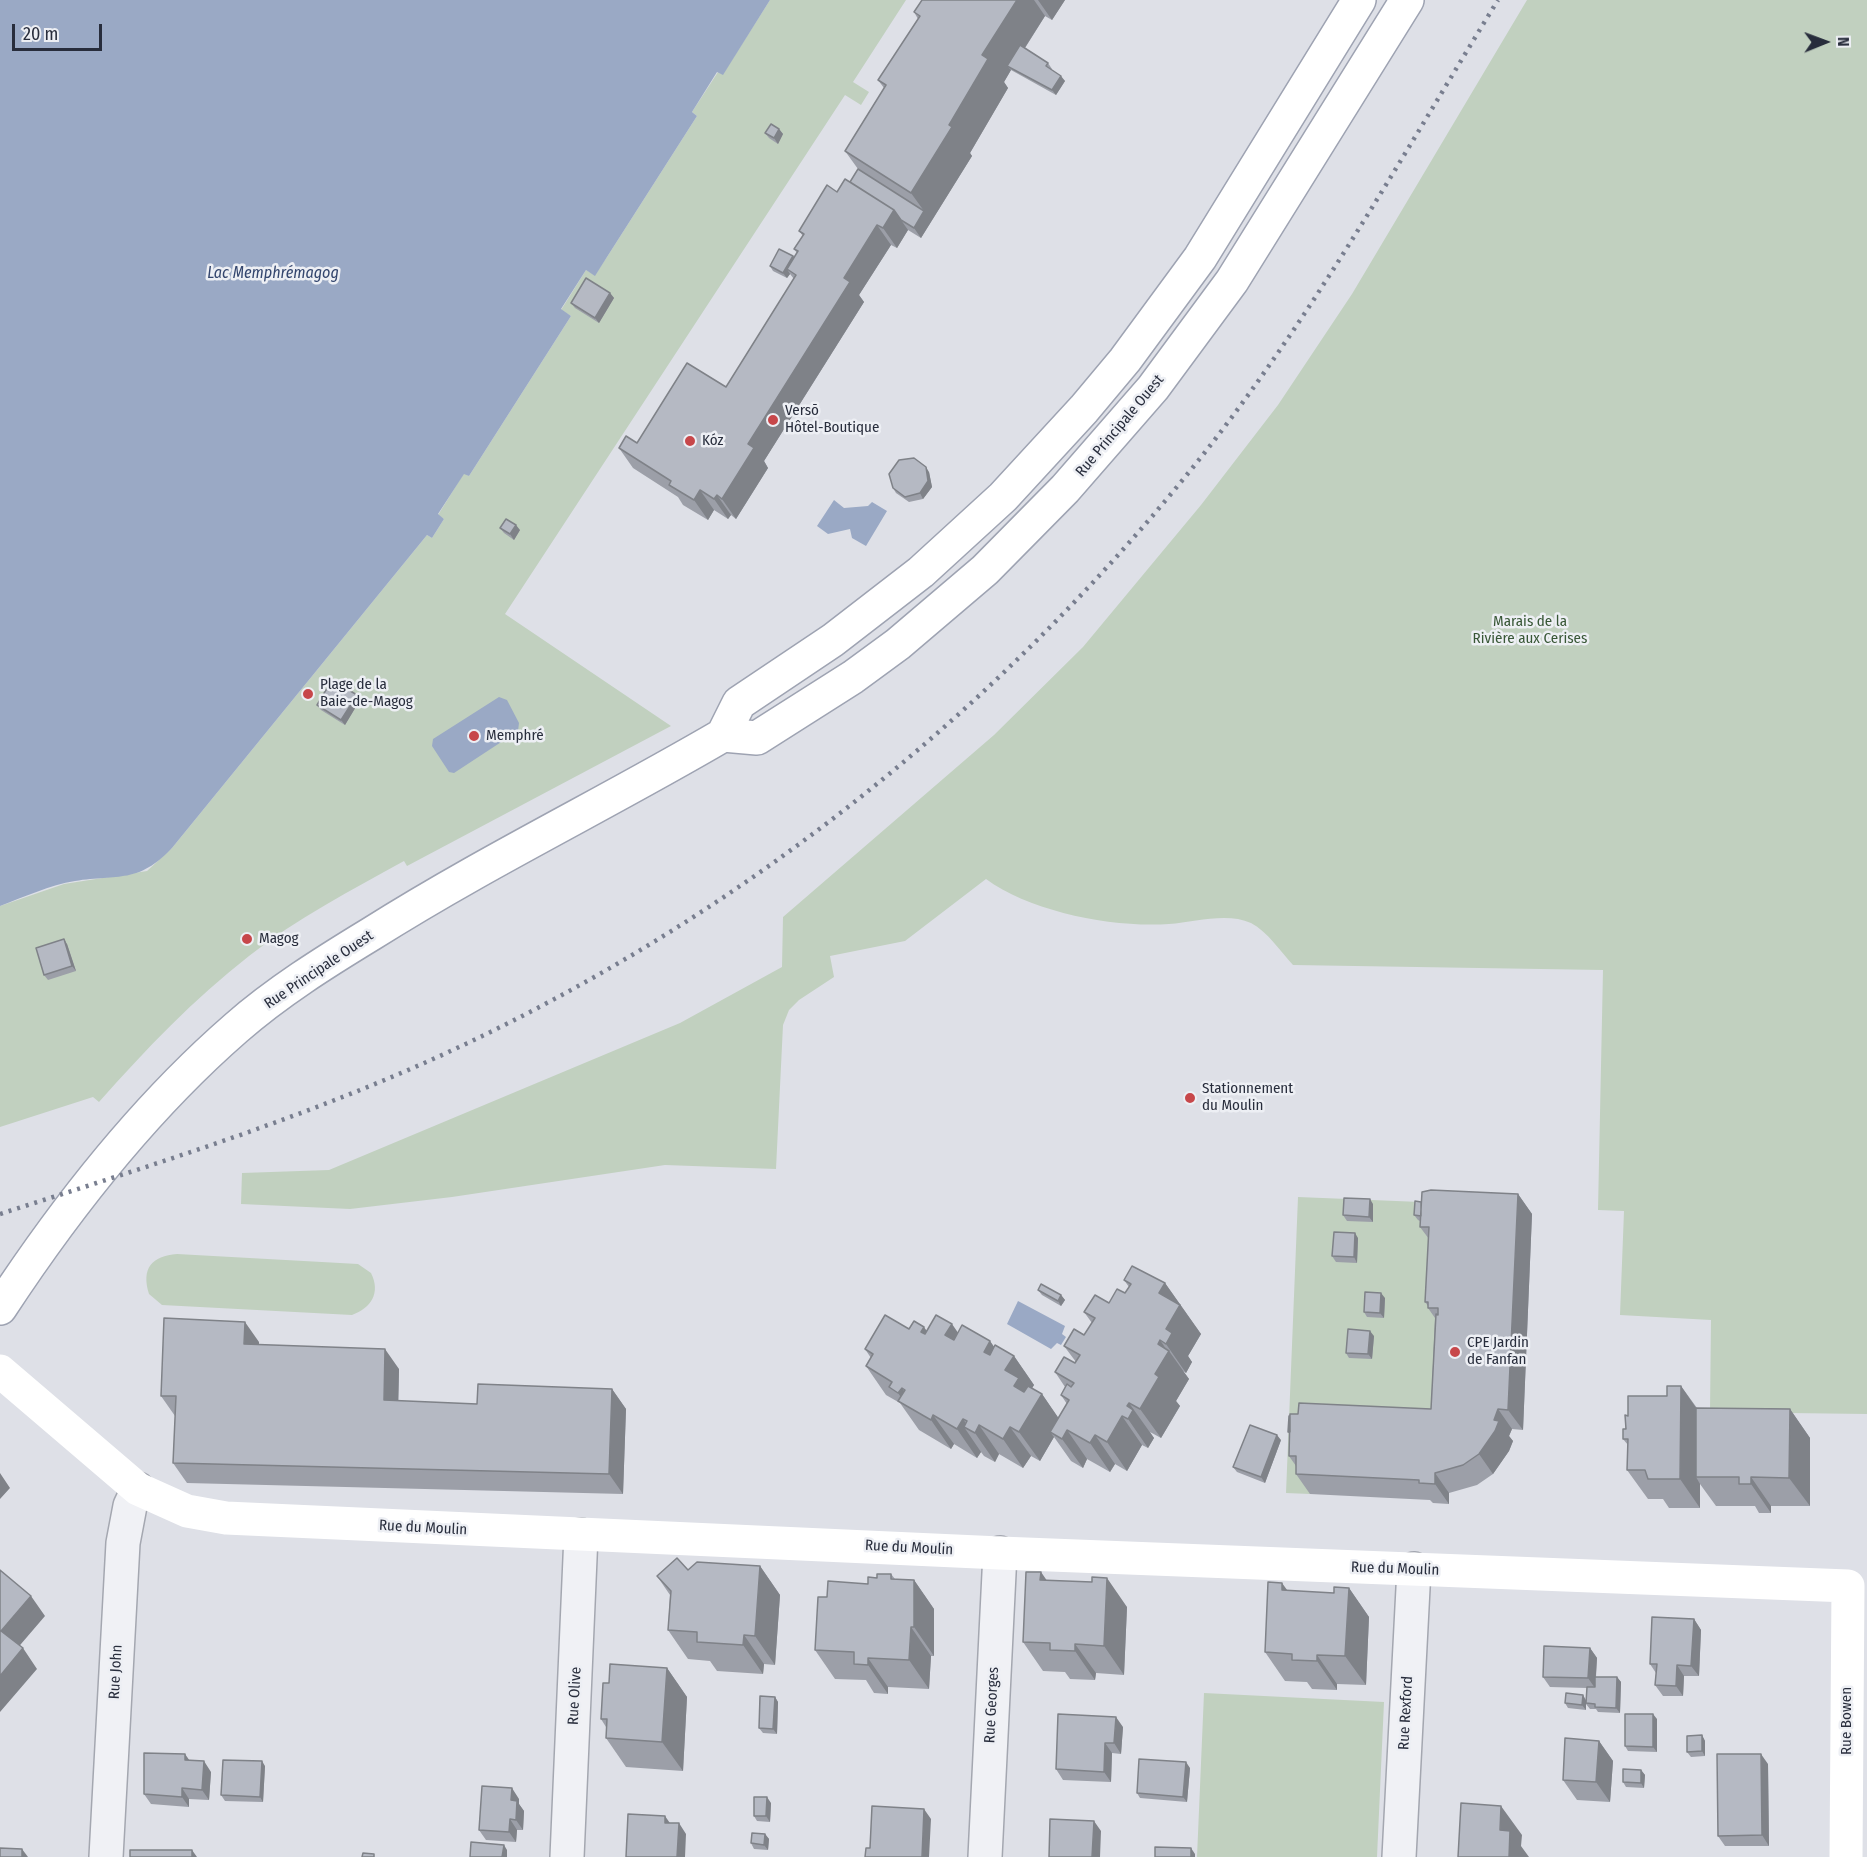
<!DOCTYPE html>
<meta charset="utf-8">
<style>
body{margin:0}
#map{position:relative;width:1867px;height:1857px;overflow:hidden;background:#dee0e7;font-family:"Fira Sans Condensed",sans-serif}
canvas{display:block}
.north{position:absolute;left:1795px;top:12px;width:60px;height:60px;-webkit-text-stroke:4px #edeff4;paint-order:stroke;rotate:89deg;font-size:16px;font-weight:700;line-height:24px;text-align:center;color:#282d3c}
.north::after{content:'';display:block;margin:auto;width:21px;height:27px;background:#282d3c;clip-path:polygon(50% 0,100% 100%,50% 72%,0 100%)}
.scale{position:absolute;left:12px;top:24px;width:90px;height:27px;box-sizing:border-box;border:3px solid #282d3c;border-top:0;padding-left:8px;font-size:18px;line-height:21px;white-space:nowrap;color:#282d3c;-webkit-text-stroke:4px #edeff4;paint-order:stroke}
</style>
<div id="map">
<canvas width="1867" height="1857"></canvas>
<div class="north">N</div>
<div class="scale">20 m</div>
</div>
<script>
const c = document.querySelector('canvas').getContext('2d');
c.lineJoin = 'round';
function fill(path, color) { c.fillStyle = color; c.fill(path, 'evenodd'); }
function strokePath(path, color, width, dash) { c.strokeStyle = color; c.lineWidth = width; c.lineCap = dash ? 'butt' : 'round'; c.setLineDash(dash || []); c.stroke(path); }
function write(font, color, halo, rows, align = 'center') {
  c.font = font + ' "Fira Sans Condensed",sans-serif'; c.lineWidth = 5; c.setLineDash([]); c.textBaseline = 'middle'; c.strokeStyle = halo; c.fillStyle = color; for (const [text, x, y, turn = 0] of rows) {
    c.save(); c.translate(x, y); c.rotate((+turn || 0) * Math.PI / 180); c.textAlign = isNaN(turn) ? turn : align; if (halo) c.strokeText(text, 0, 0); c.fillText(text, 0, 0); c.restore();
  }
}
fill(new Path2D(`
 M770,0H906L853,82L869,92L861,105L845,95L505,614L671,726L407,866L404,861C352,890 297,918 249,956C194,999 146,1049 99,1102L93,1097L0,1127V906L64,884L147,871L172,848L427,535L432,538L444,519L438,515L464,473L469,476L571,316L561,310L586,270L595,275L607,257L697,116L692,112L718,72L723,74Z
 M1527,0H1867V1414L1710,1412L1711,1320L1620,1315L1624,1211L1598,1210L1603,970L1293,965C1280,951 1268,932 1251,923C1227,912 1195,922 1169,924C1113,928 1031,912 986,879L905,941L830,956L834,977L799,1000L789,1010L783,1025L776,1169L665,1165L452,1197L350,1209L241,1204L242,1173L329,1170L680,1023L782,967L783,917L994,735L1083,647L1201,505L1278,405L1352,294Z
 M1298,1197L1445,1203V1430L1310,1494L1286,1493Z
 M177,1254L358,1264L371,1273C381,1293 371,1308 352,1315L162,1305L149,1294C141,1268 152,1256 177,1254Z
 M1204,1693L1384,1702L1377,1857H1197Z`), '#c1d0bf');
fill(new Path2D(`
 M0,0H770L723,75L717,72L692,112L697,116L607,257L595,276L586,270L561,309L571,316L469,476L464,474L438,514L444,519L432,538L427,535L172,848C138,884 119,874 75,881C50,885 24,897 0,906Z
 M834,500L844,508L868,506L872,502L887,511L866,546L852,538L850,529L828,534L817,526Z
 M499,697L507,700L519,723L518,731L454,773L449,772L432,746L433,739Z
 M1018,1301L1065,1326L1062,1334L1066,1337L1061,1345L1057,1343L1051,1349L1007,1324Z`), '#9aa9c5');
const street = new Path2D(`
 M106,1857L123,1543L130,1506L138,1489
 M567,1857L581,1535
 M985,1857L1000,1553
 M1399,1857L1414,1569`);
const primary = new Path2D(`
 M723,735L757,738L853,677L898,644L985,570L1065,489L1153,388L1232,281L1407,0
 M0,1308C67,1206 144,1108 236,1028C277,992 325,962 371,934C485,862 607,803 723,735L739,703L833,640L921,572L1003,497L1084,409L1125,360L1200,258L1359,0`);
strokePath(street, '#a4a7b0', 36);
strokePath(primary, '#9ea3b2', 36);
strokePath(street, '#f0f1f5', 33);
strokePath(new Path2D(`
 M0,1371L138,1489L187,1511L226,1518L1000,1553L1848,1586L1846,1857`), '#fff', 33);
strokePath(primary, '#fff', 33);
strokePath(new Path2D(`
 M0,1214C149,1166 299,1120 442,1055C736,920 996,713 1198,461C1312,318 1402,156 1498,0`), '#787e8f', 4.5, [3, 6]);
fill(new Path2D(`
 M922,0H1065L1052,20L1045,16L1025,48L1048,63L1052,69H1051L1065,81L1056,95L1011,70L1004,82L1008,88L970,153L972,156L921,238L908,230L897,248L891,245L859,295L864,302L764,461L768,468L736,519L731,515L728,519L714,510L708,520L683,505L678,497L633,468L619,448L637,443L726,387L794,279L790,274L787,278L773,271L770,266L794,258L797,253L794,249L803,236L799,231L837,192L850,182L858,169L845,151L884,88L878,80L918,19L914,12Z
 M779,129L783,134L778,144L769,138L765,133Z
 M610,293L614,298L599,323L575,308L571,303Z
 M929,472L932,487L923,499L909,502L896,493L893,488Z
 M500,528L520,530L514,540L504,533Z
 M357,695L360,700L345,725L321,710L317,705Z
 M67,944L76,971L48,980L44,975Z
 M1518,1194L1532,1214L1523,1430L1512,1429L1509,1436L1513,1441L1509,1451L1493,1474L1477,1485L1449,1493V1504L1433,1503L1430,1500L1310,1494L1296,1474V1466L1289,1456L1290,1435L1288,1432L1298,1414L1431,1409L1435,1318L1428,1308V1306L1425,1302L1429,1239L1420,1227V1221L1418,1220L1414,1215L1421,1202Z
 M1373,1204V1222L1347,1221L1343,1215Z
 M1358,1238L1357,1263L1336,1262L1332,1256Z
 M1124,1280L1165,1283L1201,1334L1188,1356L1192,1362L1186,1373L1183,1371L1189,1379L1176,1401L1180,1406L1161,1438L1150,1432L1154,1438L1148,1448L1142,1445L1127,1471L1115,1464L1110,1472L1087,1459L1083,1468L1071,1461L1054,1437L1040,1461L1031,1456L1023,1468L999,1454L995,1462L984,1456L981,1452L977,1458L954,1444L951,1449L919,1430L900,1403L886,1395L866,1366L871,1358L865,1349L909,1329L958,1333L990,1341L994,1347L1014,1356L1034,1385L1032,1388L1042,1394L1058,1418L1067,1404L1061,1395L1065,1387L1055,1372L1076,1362L1064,1346L1084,1335L1092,1323L1084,1312L1109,1303L1125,1293L1129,1287Z
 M1038,1290L1061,1295L1065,1300L1061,1306L1042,1295Z
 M1385,1298L1384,1318L1367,1317L1364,1312Z
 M1374,1336L1372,1359L1349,1358L1346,1353Z
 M259,1342V1344L399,1369L398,1401L477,1404L612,1389L626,1409L623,1494L187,1483L173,1463L175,1416L161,1396Z
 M1681,1386L1697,1408L1790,1409L1810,1438V1506H1771V1513H1759L1755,1506H1716L1700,1484V1508H1669L1663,1499H1648L1627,1470L1628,1445L1623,1439L1628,1416L1667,1396Z
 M1281,1440L1265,1483L1237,1472L1233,1467Z
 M760,1566L780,1595L775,1665L764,1664L763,1674L717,1671L710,1661L688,1659L668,1630L670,1595L657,1576L688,1570Z
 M891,1574L895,1579L914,1580L934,1609V1656H931L929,1689L888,1687V1694L874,1693L866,1680L835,1679L815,1650L827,1597L868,1584L877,1578Z
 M1046,1580L1127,1607L1124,1675L1096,1673L1095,1680L1070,1679L1065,1672L1043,1671L1023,1642Z
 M1349,1588L1369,1617L1366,1685L1337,1684V1690L1312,1689L1307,1682L1285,1681L1265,1652L1288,1591L1334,1593Z
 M1694,1619L1701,1630L1699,1676H1684L1683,1696H1663L1655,1685L1656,1673L1650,1664Z
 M1590,1648L1597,1658L1596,1677H1617L1621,1682L1620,1713L1598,1712L1596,1709H1590L1586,1704V1710L1568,1708L1565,1703L1583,1695L1586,1700L1587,1688L1550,1687L1543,1677Z
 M667,1668L687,1697L683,1771L626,1767L606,1738V1727L601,1719L609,1683Z
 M775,1697L778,1702L777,1734L763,1733L759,1728Z
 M1657,1719V1752L1628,1751L1625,1746Z
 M1123,1727L1121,1754L1112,1753L1111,1782L1063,1780L1056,1769Z
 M1702,1735L1705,1741V1756L1691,1757L1687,1752Z
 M1599,1741L1613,1761L1610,1802L1577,1800L1563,1780Z
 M1768,1764L1769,1846H1725L1718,1836Z
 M265,1766L263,1802L225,1801L221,1795Z
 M1190,1768L1187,1802L1140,1798L1137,1793Z
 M1641,1770L1645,1775L1644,1788L1626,1787L1623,1782Z
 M211,1772L209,1800L189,1799V1807L151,1804L144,1794Z
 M519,1799V1804L524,1811L523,1830H517L516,1842L486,1840L479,1830Z
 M771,1803L770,1822L757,1821L754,1816Z
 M765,1834L769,1839L768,1850L754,1849L751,1843Z`), '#9c9fa8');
fill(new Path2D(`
 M1017,0H1034L1045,16L1012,68L1007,66L1011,70L1004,82L1008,88L970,153L972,156L921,238L914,228L924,211L911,193L949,125L982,55Z
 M1038,0H1065L1052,20Z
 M1061,76L1065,81L1056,95L1052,90Z
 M779,129L783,134L778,144L774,138Z
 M894,210L908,230L897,248L883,228Z
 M877,225L891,245L859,295L864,302L764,461L768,468L736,519L722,499L748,444L844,278Z
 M793,256L796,261L787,269L790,274L787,278L783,273Z
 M610,293L614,298L599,323L595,318Z
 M926,467L929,472L932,487L923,499L920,493Z
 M700,490L714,510L708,520L694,500Z
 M717,495L731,515L728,519L714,499Z
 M516,525L520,530L514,540L510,534Z
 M357,695L360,700L345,725L341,720Z
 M64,939L67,944L76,971L72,966Z
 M1518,1194L1532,1214L1523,1430L1508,1410Z
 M1370,1199L1373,1204V1222L1369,1217Z
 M1355,1233L1358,1238L1357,1263L1354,1257Z
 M1165,1283L1201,1334L1188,1356L1192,1362L1186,1373L1166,1344V1329L1159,1293Z
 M1381,1293L1385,1298L1384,1318L1380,1313Z
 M1061,1295L1065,1300L1061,1306L1058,1301Z
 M245,1322L259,1342L258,1364L244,1344Z
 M952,1324L972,1353L945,1335Z
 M924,1327L944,1356L921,1332Z
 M1370,1331L1374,1336L1372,1359L1368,1354Z
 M1160,1340L1168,1352L1169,1351L1189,1379L1176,1401L1180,1406L1161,1438L1140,1409L1155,1374L1158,1344Z
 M990,1341L1007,1366L1014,1356L1034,1385L1029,1393L1042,1394L1062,1423L1050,1432L1054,1437L1040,1461L1019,1432L984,1352Z
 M385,1349L399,1369L398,1420L384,1400Z
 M1681,1386L1701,1415L1696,1477L1700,1484V1508L1680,1479Z
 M902,1388L919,1413L907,1406L898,1393Z
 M612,1389L626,1409L623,1494L609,1474Z
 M1129,1403L1154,1438L1148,1448L1128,1419L1127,1406Z
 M1498,1409L1512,1429L1509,1436L1513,1441L1509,1451L1493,1474L1479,1454L1494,1420Z
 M1790,1409L1810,1438V1506L1789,1478Z
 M933,1415L954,1444L951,1449L931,1420Z
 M1122,1416L1142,1445L1127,1471L1107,1442Z
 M963,1419L972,1432L964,1427L981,1452L977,1458L957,1429Z
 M979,1425L999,1454L995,1462L975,1433Z
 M1010,1427L1031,1456L1023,1468L1003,1439Z
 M1067,1430L1087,1459L1083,1468L1062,1439Z
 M1095,1435L1115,1464L1110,1472L1090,1443Z
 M1277,1435L1281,1440L1265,1483L1261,1477Z
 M0,1473L10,1488L0,1499Z
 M1435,1473L1449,1493V1504L1435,1484Z
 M1751,1477L1771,1506V1513L1751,1484Z
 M760,1566L780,1595L775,1665L755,1636Z
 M1041,1572L1061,1601L1040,1580Z
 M1107,1578L1127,1607L1124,1675L1104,1646Z
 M914,1580L934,1609V1656L914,1627Z
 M1282,1583L1303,1612L1282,1590Z
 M1349,1588L1369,1617L1366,1685L1345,1656Z
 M31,1596L45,1616L15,1651L1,1631Z
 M1694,1619L1701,1630L1699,1676L1691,1666Z
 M911,1627L931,1656L929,1689L909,1660Z
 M744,1635L764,1664L763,1674L743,1645Z
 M1075,1644L1096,1673L1095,1680L1075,1651Z
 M23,1648L37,1669L0,1712V1676Z
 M1590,1648L1597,1658L1595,1688L1588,1678Z
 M1317,1655L1337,1684V1690L1317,1661Z
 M868,1658L888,1687V1694L868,1665Z
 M1677,1665L1684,1676L1683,1696L1676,1686Z
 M667,1668L687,1697L683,1771L662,1742Z
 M1617,1677L1621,1682L1620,1713L1616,1708Z
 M1583,1695L1586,1701V1710L1582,1705Z
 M775,1697L778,1702L777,1734L773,1729Z
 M1653,1714L1657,1719V1752L1653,1747Z
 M1116,1717L1123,1727L1121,1754L1114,1743Z
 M1702,1735L1705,1741V1756L1702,1751Z
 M1599,1741L1613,1761L1610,1802L1596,1782Z
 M1105,1743L1112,1753L1111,1782L1104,1772Z
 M185,1754L192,1764L185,1760Z
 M1761,1754L1768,1764L1769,1846L1762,1835Z
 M204,1761L211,1772L209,1800L202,1790Z
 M262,1761L265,1766L263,1802L260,1797Z
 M1186,1762L1190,1768L1187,1802L1183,1797Z
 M1641,1770L1645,1775L1644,1788L1641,1783Z
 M182,1788L189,1799V1807L182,1797Z
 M512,1788L519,1799V1804L524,1811L523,1830L516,1820L511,1800Z
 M767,1797L771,1803L770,1822L766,1816Z
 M1501,1806L1522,1835L1521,1846L1529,1857H1509L1500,1830Z
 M924,1809L931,1819L929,1857H922Z
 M665,1816L672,1826L665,1823Z
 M510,1819L517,1830L516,1842L509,1832Z
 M1094,1821L1101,1831L1100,1857H1092Z
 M679,1823L686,1834L685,1857H677Z
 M765,1834L769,1839L768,1850L764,1845Z
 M504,1845L507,1850V1857H502Z
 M1191,1848L1195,1854V1857H1191Z
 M22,1849L28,1857H22Z
 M192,1850L197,1857H192Z`), '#7f8288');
const building = new Path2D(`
 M922,0H1017L982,55L988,59L949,125L952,127L911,193L845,151L886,85L878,80L920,16L914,12Z
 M1020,45L1048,63L1046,66L1061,76L1052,90L1007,66Z
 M771,124L779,129L774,138L765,133Z
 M858,169L924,211L914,228L901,220L894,210L850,182Z
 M845,179L894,210L883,228L877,225L844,278L850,282L748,444L754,448L722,499L717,495L714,499L700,490L694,500L669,485L671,481L619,448L626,436L637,443L687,363L726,387L796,275L787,269L798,251L794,249L804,234L799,231L827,185L837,192Z
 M779,249L793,256L783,273L770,266Z
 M586,278L610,293L595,318L571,303Z
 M914,458L926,467L928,481L920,493L905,497L893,488L889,474L899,460Z
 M506,519L516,525L510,534L500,528Z
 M332,680L357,695L341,720L317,705Z
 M64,939L72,966L44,975L36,948Z
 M1431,1190L1518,1194L1508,1410L1498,1409L1494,1420L1499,1421L1495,1431L1479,1454L1463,1465L1435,1473V1484L1419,1483V1480L1296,1474V1456H1289L1290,1414H1298L1299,1403L1431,1409L1436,1314L1438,1315V1308H1428V1302H1425L1429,1227H1420L1422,1192Z
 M1344,1198L1370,1199L1369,1217L1343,1215Z
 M1415,1201L1421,1202V1216L1414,1215Z
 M1334,1232L1355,1233L1354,1257L1332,1256Z
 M1132,1266L1165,1283L1159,1293L1180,1305L1166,1329L1172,1333L1166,1344L1160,1340L1158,1344L1169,1351L1155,1374L1159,1377L1140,1409L1129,1403L1127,1406L1133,1410L1128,1419L1122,1416L1107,1442L1095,1435L1090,1443L1067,1430L1062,1439L1050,1432L1069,1400L1061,1395L1067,1384L1071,1387L1074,1383L1055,1372L1064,1357L1075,1363L1080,1355L1064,1346L1074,1329L1084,1335L1095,1318L1084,1312L1095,1295L1109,1303L1117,1289L1125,1293L1131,1284L1124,1280Z
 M1041,1284L1061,1295L1058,1301L1038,1290Z
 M1365,1292L1381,1293L1380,1313L1364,1312Z
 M885,1315L909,1329L914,1321L924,1327L921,1332L925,1334L936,1315L952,1324L945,1335L954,1340L962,1325L990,1341L984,1352L990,1355L995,1345L1014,1356L1005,1370L1019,1378L1014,1386L1024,1392L1028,1386L1042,1394L1019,1432L1010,1427L1003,1439L979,1425L975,1433L964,1427L967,1421L963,1419L957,1429L933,1415L931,1420L898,1401L905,1390L902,1388L898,1393L889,1387L892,1382L866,1366L873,1354L865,1349Z
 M164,1318L245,1322L244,1344L385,1349L384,1400L477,1404L478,1384L612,1389L609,1474L173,1463L176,1396H161Z
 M1348,1329L1370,1331L1368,1354L1346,1353Z
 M1667,1386H1681L1680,1479H1648L1645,1470H1627L1628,1439H1623V1429H1626L1625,1415L1628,1416V1396H1667Z
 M1696,1408L1790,1409L1789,1478L1751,1477V1484H1739V1477H1696Z
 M1289,1416L1290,1417V1432H1288Z
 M1250,1425L1277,1435L1261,1477L1233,1467Z
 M677,1558L688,1570L697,1562L760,1566L755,1636L744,1635L743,1645L697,1642V1632L668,1630L671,1591L657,1576Z
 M0,1570L31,1596L1,1631L23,1648L0,1676Z
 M1026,1572H1041L1040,1580L1092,1582V1577L1107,1578L1104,1646L1075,1644V1651L1050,1650V1643L1023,1642Z
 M877,1574H891V1579L914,1580V1627H911L909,1660L868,1658V1665L854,1664V1652L815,1650L818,1597H827L828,1581L868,1584V1577L877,1578Z
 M1268,1582L1282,1583V1590L1334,1593V1587L1349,1588L1345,1656L1317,1655V1661L1292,1660V1654L1265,1652Z
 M1652,1617L1694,1619L1691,1666L1677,1665L1676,1686L1655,1685L1657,1664H1650Z
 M1544,1646L1590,1648L1588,1678L1543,1677Z
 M610,1664L667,1668L662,1742L606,1738L607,1719H601L603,1683H609Z
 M1595,1677H1617L1616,1708L1595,1707V1704L1586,1703L1587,1687H1595Z
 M1566,1693L1583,1695L1582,1705L1565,1703Z
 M760,1696L775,1697L773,1729L759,1728Z
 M1058,1714L1116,1717L1114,1743H1105L1104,1772L1056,1769Z
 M1625,1714H1653V1747L1625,1746Z
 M1702,1735V1751L1687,1752V1736Z
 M1565,1738L1599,1741L1596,1782L1563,1780Z
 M144,1753L185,1754V1760L204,1761L202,1790L182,1788V1797L144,1794Z
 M1717,1754H1761L1762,1835L1718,1836Z
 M1139,1759L1186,1762L1183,1797L1137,1793Z
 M223,1760L262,1761L260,1797L221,1795Z
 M1623,1769L1641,1770V1783L1623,1782Z
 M482,1786L512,1788L511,1800L517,1801L516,1820L510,1819L509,1832L479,1830Z
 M754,1797H767L766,1816H754Z
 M1461,1803L1501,1806L1500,1830L1510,1831L1509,1857H1458Z
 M872,1806L924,1809L922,1857H865L866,1848H870Z
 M628,1814L665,1816V1823H679L677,1857H626Z
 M1050,1819L1094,1821L1092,1857H1049Z
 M752,1833L765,1834L764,1845L751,1843Z
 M471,1842L504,1845L502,1857H470Z
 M1155,1847L1191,1848V1857H1155Z
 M0,1848L22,1849V1857H0Z
 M130,1850H192V1857H130Z
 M363,1853L374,1854V1857H362Z`);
fill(building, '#b5b9c3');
strokePath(building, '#7f8288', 1.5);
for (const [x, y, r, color] of [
 [773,420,6,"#c7474a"],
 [690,441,6,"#c7474a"],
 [308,694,6,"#c7474a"],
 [474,736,6,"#c7474a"],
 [247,939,6,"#c7474a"],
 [1190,1098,6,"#c7474a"],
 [1455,1352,6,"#c7474a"]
]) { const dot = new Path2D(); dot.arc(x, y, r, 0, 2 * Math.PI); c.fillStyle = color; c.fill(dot); strokePath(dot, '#edeff4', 2); }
write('15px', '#282d3c', '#edeff4', [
 ["Versō",785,411],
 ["Hôtel-Boutique",785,428],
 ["Kóz",702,441],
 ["Plage de la",320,685],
 ["Baie-de-Magog",320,702],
 ["Memphré",486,736],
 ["Magog",259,939],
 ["Stationnement",1202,1089],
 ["du Moulin",1202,1106],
 ["CPE Jardin",1467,1343],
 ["de Fanfan",1467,1360]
], 'left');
write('15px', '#282d3c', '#edeff4', [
 ["Rue Principale Ouest",1120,426,-50],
 ["Rue Principale Ouest",319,970,-34],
 ["Rue du Moulin",423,1528,3],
 ["Rue du Moulin",909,1548,3],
 ["Rue du Moulin",1395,1569,2],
 ["Rue John",116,1672,-87],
 ["Rue Olive",575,1696,-87],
 ["Rue Georges",992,1705,-87],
 ["Rue Rexford",1406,1713,-87],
 ["Rue Bowen",1847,1721,-90]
]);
write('15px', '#385736', '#edeff4', [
 ["Marais de la",1530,622],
 ["Rivière aux Cerises",1530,639]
]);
write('italic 16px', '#34466e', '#edeff4', [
 ["Lac Memphrémagog",273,274]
]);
</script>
